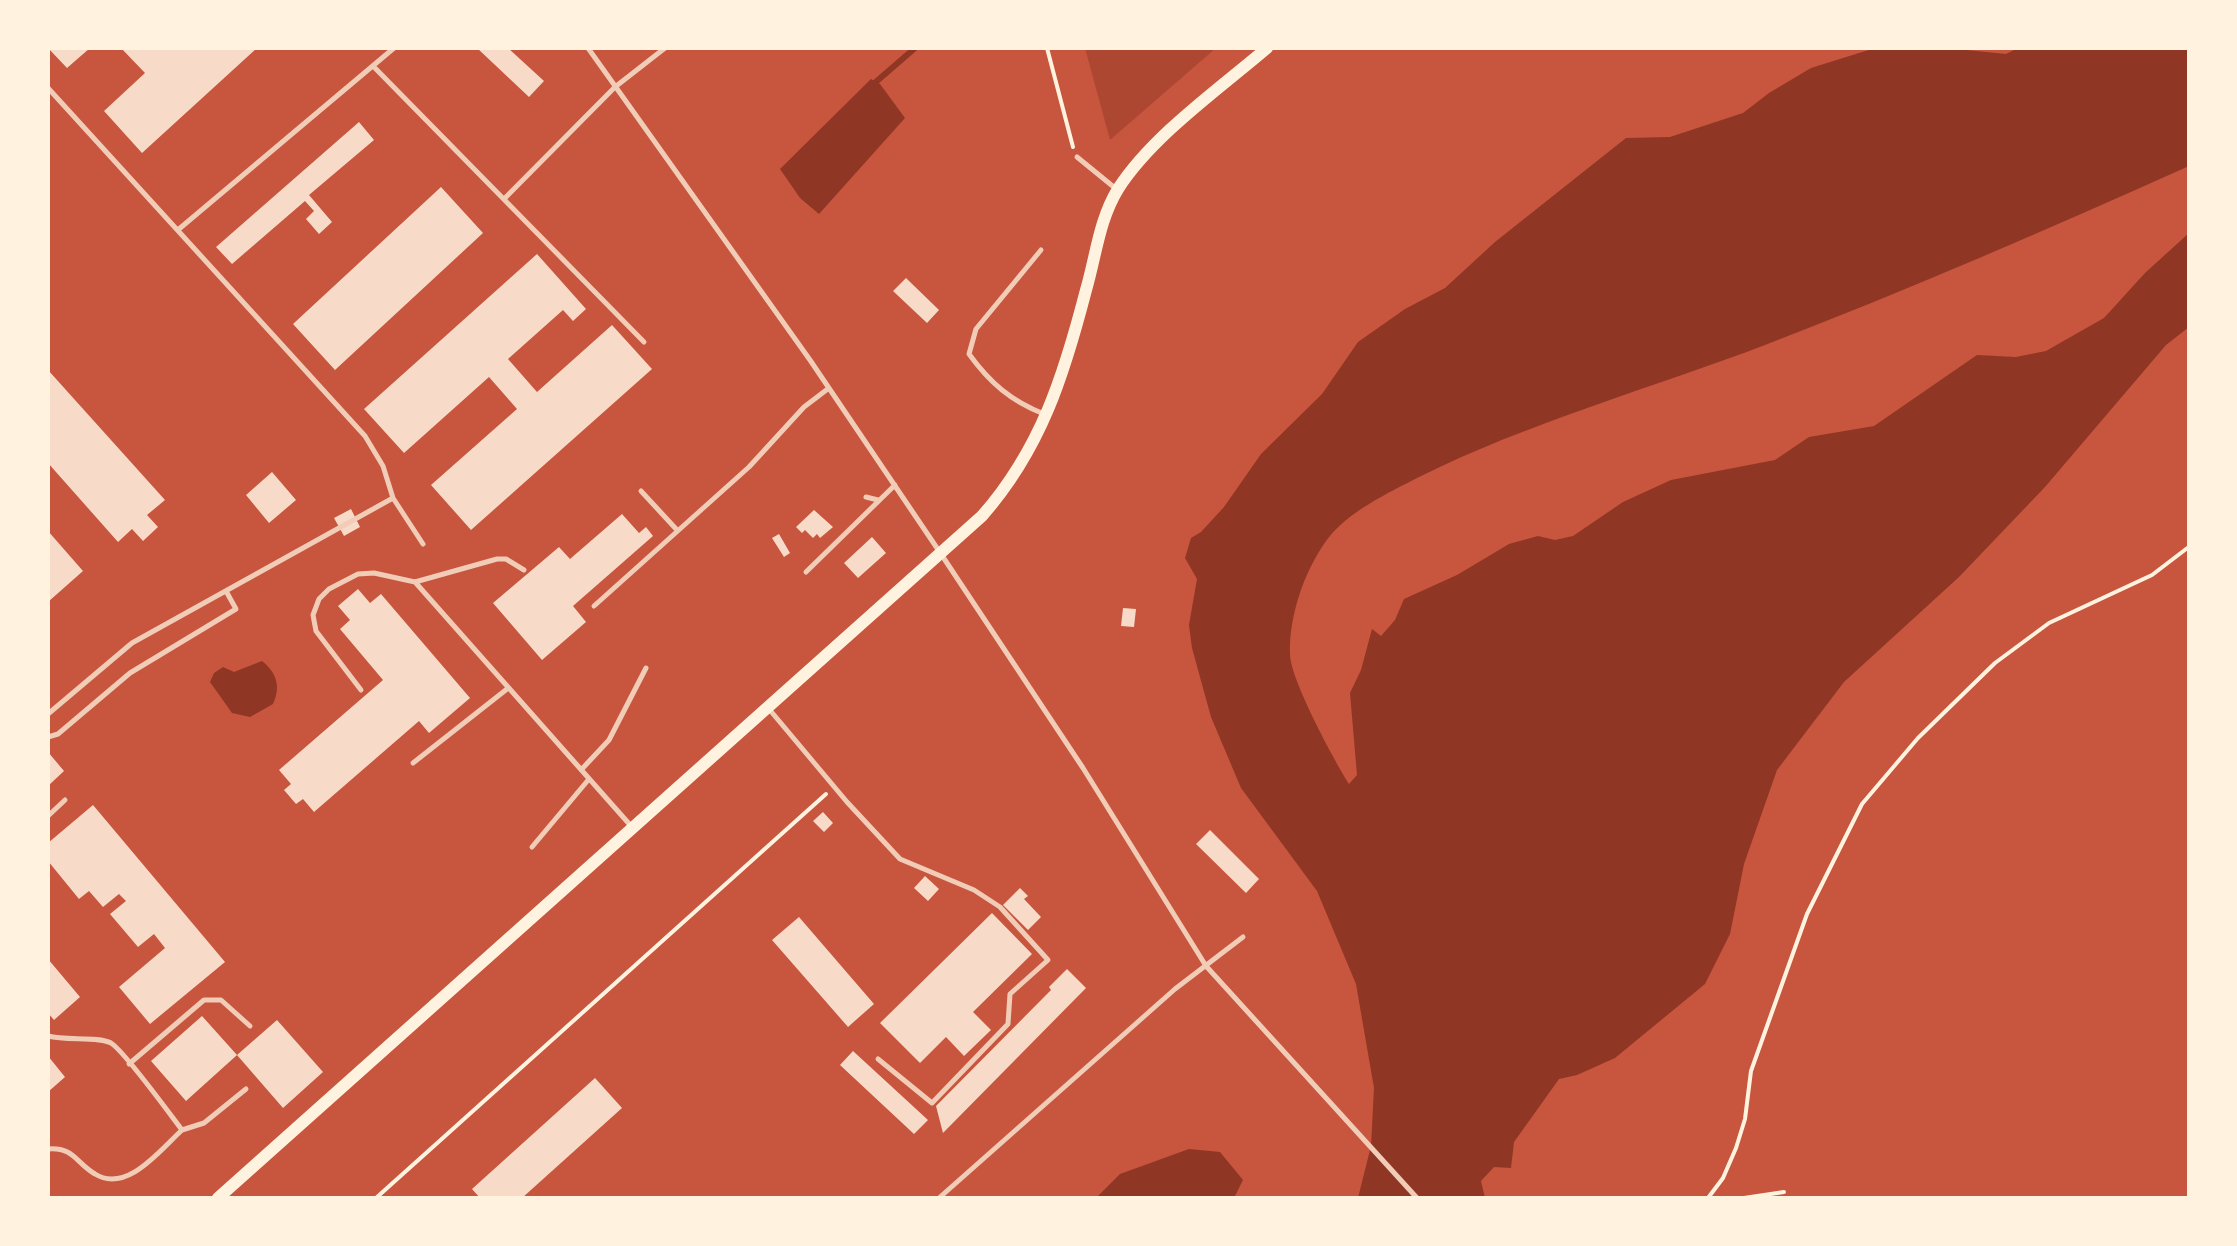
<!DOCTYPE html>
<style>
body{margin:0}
#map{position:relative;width:2237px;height:1246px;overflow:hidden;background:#c8553d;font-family:"Noto Serif",serif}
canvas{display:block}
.frame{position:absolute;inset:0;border:50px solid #fff3e0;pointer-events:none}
</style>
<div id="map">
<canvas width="2237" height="1246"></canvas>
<div class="frame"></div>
</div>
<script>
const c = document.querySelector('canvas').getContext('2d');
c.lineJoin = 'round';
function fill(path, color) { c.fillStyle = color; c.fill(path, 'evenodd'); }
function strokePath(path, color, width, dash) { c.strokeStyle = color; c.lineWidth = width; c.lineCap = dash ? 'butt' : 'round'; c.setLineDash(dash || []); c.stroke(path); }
fill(new Path2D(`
 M1085,48H1216L1110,140Z`), '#ae4732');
fill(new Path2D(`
 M1875,48H1947L2006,54L2018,48H2189V166C2049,229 1908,290 1765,345C1649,389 1530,422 1419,477C1388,493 1347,512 1326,541C1304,572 1289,616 1290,654C1290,679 1334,760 1349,784L1357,775L1350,693L1361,670L1372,629L1381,636L1395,620L1404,599L1457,575L1509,544L1538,536L1555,540L1573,536L1623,502L1671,480L1775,460L1809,437L1874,426L1977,355L2016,357L2046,351L2104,318L2145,273L2189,233V327L2166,345L2045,487L1959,577L1844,682L1777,770L1744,864L1730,934L1705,984L1615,1058L1577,1075L1559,1079L1514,1142L1511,1168L1494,1167L1481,1181L1485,1198H1358L1371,1146L1374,1088L1356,984L1317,891L1241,788L1211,717L1192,648L1189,625L1197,579L1185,558L1191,538L1201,532L1224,507L1261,454L1322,394L1358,342L1405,309L1445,288L1495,242L1626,138L1670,137L1743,113L1769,93L1811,68Z
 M871,79L880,84L905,118L819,214L800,198L780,169Z
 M262,661C277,673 281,687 273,704L250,717L232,713L210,682L214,673L223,667L234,672Z
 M1189,1149L1220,1152L1243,1180L1234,1198H1096L1120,1174Z`), '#8f3625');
strokePath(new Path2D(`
 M870,87L915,48`), '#8f3625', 6);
fill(new Path2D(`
 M48,48H90L67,68Z
 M121,48H257L142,153L104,111L145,73Z
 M477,48H508L544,81L529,97Z
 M359,122L374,140L309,195L332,222L319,234L306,219L314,211L305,201L232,264L216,247Z
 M441,187L483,233L335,370L293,324Z
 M537,254L586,309L573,321L563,310L508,359L537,392L612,325L652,369L471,530L431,485L517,409L489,377L404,453L364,409Z
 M906,278L939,310L927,323L893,291Z
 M48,370L165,500L147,515L158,527L143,541L132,529L118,542L48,463Z
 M272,472L296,500L269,523L246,495Z
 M351,509L360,527L344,536L334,518Z
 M814,510L833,527L820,538L817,534L813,538L805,530L802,533L796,527Z
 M622,514L639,533L646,527L653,536L573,606L586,622L542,660L493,603L559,547L570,559Z
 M48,531L83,571L48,602Z
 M779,534L790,553L784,557L772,538Z
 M872,537L886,553L858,578L844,563Z
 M358,589L370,603L381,594L470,698L429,733L419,721L314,812L303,799L296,804L284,790L291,784L279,770L383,680L340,629L350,620L338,606Z
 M1123,608L1136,609L1134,627L1121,626Z
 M48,752L64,771L48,786Z
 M93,805L225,962L150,1024L119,987L165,948L154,934L138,947L110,914L126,901L119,894L103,907L89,891L79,899L48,861V843Z
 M823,812L833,823L824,832L813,821Z
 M1210,830L1259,879L1246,893L1196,844Z
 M925,876L939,889L928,901L914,888Z
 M1020,888L1028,896L1024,899L1041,917L1028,930L1003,905Z
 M992,913L1032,954L973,1012L991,1030L964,1056L946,1037L920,1063L880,1023Z
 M799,917L874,1004L848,1027L772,940Z
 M48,959L80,997L54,1020L48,1013Z
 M1067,969L1086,988L943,1133L936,1106L1051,990L1049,987Z
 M202,1016L237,1055L186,1101L151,1061Z
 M277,1020L323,1072L283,1108L237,1055Z
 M853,1051L928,1120L914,1134L840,1065Z
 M48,1056L65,1077L48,1092Z
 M595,1078L622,1108L522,1198H480L472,1189Z`), '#f7dbc8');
strokePath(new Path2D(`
 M1047,48L1073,147
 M376,1198L826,794
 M1708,1198L1723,1178L1736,1148L1745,1119L1751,1071L1807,914L1862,804L1918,738L1995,663L2049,623L2152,575L2190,546
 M1744,1198L1784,1192`), '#fff3e0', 4);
strokePath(new Path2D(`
 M588,48L810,360L941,554L1083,768L1206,966L1417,1198
 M373,66L644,342
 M48,88L365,436L383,466L393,498L423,544
 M1077,157L1115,188
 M504,199L615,87L665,48
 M179,229L394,48
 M1041,250L976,329L969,354C990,383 1011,401 1044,414
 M641,491L677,530
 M866,497L878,500
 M806,572L895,485
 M415,582L631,826
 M594,606L749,467L804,407L829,388
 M361,690L316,631L313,615L319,599L329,589L358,574L374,573L415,582L497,559H506L524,570
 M769,709L847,802L900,859L974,890L1000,907L1048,960L1010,994L1008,1024L932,1103L878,1059
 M48,714L132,643L393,498
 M48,737L58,734L130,673L236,609L226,591
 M413,763L507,689
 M581,770L609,740L646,668
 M48,816L65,800
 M532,847L589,779
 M48,1036C66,1041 98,1036 111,1043C125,1052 169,1113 182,1130L204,1123L246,1089
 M129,1064L204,1000H221L250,1026
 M48,1149C74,1147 76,1163 95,1174C127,1194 161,1149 182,1130
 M939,1198L1175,989L1243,937`), '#f1ccb7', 5);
strokePath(new Path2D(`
 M218,1198L982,516C1041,449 1064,375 1086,290C1096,256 1099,220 1118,189C1152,136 1219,89 1267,48`), '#fff3e0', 12);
</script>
